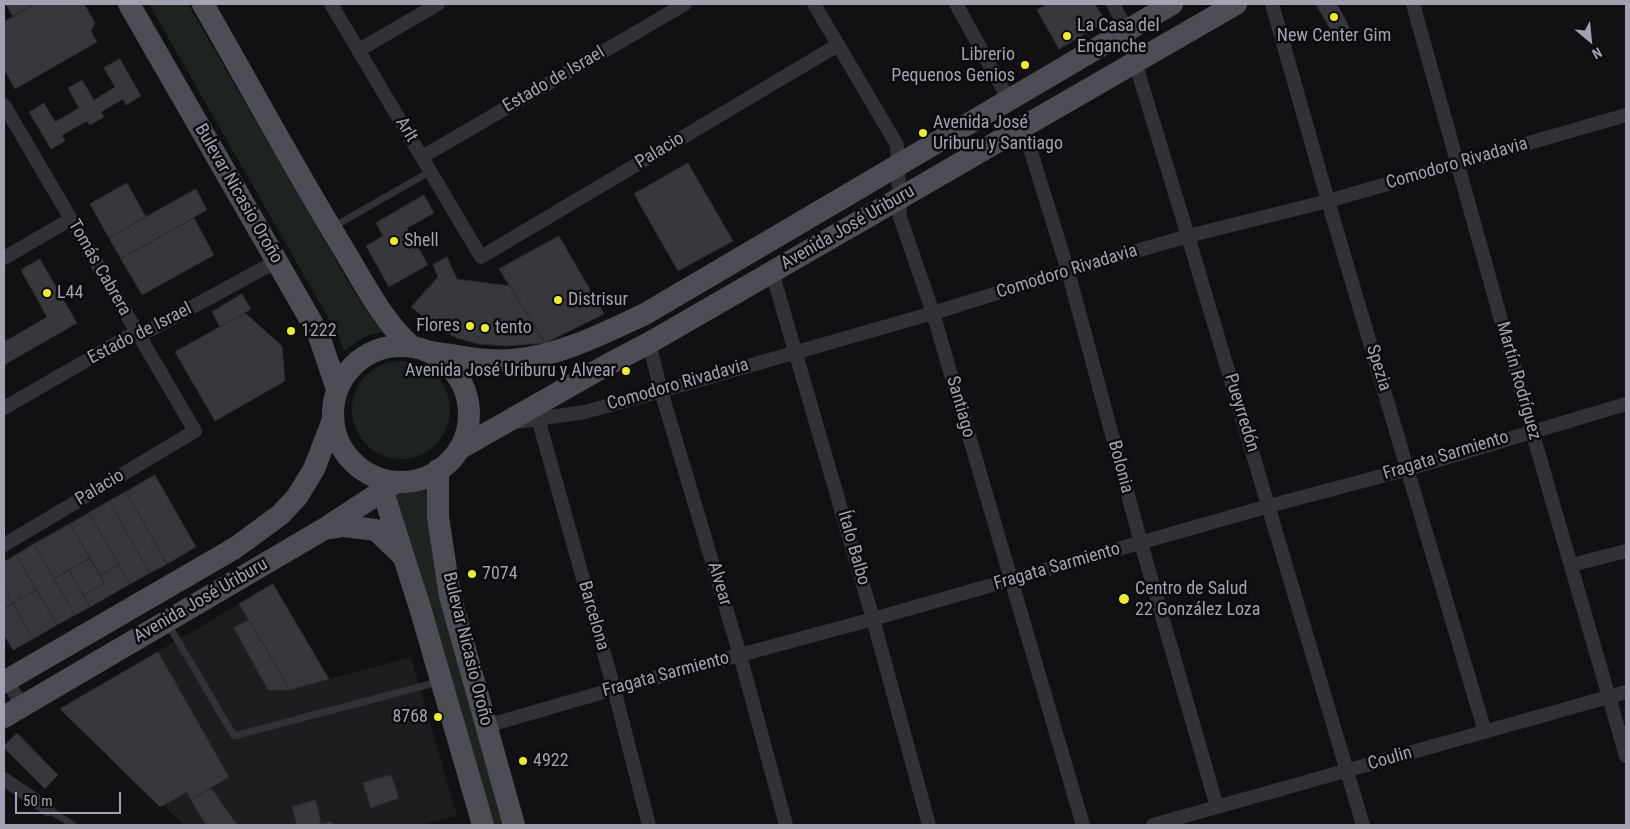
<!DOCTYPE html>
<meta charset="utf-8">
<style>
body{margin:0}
#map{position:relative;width:1630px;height:829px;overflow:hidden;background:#111012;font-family:"Roboto Condensed",sans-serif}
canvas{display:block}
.frame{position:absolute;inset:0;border:5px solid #a2a2b2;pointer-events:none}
.north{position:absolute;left:1565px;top:15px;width:50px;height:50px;-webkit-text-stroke:4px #0c0b0d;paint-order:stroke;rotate:152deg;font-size:14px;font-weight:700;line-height:20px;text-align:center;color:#a2a2b2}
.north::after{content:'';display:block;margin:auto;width:18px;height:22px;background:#a2a2b2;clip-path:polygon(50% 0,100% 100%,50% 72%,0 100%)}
.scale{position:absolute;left:15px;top:792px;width:106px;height:22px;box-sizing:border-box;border:2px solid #a2a2b2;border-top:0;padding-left:6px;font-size:15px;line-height:18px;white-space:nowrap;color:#a2a2b2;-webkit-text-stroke:4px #0c0b0d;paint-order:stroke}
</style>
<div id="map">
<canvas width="1630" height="829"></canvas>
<div class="frame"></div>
<div class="north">N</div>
<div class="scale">50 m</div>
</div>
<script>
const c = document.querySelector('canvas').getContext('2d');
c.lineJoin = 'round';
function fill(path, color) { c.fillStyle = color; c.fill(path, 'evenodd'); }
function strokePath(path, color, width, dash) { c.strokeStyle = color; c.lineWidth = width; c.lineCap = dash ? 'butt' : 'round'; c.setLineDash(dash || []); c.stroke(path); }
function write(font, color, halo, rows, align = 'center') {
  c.font = font + ' "Roboto Condensed",sans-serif'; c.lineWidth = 5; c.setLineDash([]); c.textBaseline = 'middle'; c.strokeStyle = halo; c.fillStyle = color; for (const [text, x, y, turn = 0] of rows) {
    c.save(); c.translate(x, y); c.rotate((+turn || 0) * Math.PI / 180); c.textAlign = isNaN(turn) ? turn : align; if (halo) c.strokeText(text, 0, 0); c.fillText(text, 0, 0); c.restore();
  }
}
fill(new Path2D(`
 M273,584L329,679L411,657L457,816L421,825H184L60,709Z`), '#1d1c1f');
fill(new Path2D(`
 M149,4H188L349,283L370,316L382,332L366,336L344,351L338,335L325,312Z
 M352 410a49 49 0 1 1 98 0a49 49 0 1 1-98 0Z
 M438,470V517L514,825H483L384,491L396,482L413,481L426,477Z`), '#1d2420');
const building = new Path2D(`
 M6,4H35L13,16Z
 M35,4H84L95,23L91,31L97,42L15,89L4,69V22Z
 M1048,4H1095L1106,22L1059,49L1037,10Z
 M1316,4H1337L1351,30L1334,35Z
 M120,59L141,96L126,105L123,99L101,112L104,117L90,125L87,121L62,135L65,141L51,149L29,112L44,103L55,122L79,108L68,88L82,80L94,100L115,87L104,68Z
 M688,163L733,241L678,271L634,194Z
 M127,183L146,217L109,238L90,204Z
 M196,189L207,210L121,259L109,238Z
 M424,195L434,213L407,228L428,265L389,287L366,246L383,236L376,223Z
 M194,218L214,255L142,295L121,259Z
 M559,236L604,314L545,343L499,269Z
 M447,257L457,279L510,286L545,343L506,346L478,344L457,338L435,326L411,307L438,277L433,265Z
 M40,259L77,323L4,365V342L47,317L21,270Z
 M242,294L251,309L220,327L212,312Z
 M245,313L282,346L285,381L215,421L175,352Z
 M155,475L196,547L167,564L126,492Z
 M126,492L167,564L150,573L109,501Z
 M109,501L150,573L130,584L89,513Z
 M89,513L119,565L100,576L70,524Z
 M70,524L90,558L54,579L34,544Z
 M34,544L75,615L57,625L16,555Z
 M16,555L37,590L13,603L4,587V562Z
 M90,558L105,583L83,595L69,570Z
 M119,565L130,584L90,607L83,595L105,583L100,576Z
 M69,570L90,607L75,615L54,579Z
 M273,584L329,679L290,690L239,604Z
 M4,587L13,603L4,609Z
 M37,590L57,625L33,639L13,603Z
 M13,603L33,639L13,650L4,635V609Z
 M249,620L290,690H268L234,628Z
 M158,652L229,777L191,800L187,792L160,807L60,709Z
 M17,733L58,775L45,789L4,748V746Z
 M391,775L399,798L371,808L363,783Z
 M211,788L235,822L238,825H206L191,800Z
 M316,800L321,824L332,822L333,825H297L292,807Z`);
fill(building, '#38373c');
strokePath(building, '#2b2a2e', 1);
strokePath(new Path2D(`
 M333,227L431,171
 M168,624L234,736L438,682
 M48,809L73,825`), '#323137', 7);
strokePath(new Path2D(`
 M331,4L481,257L838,45
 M814,4L897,145L900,217L933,313L1083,825
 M956,4L1009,100
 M1113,4L1127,30L1135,62L1188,236L1363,825
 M1272,4L1328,201L1485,732
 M1413,4L1532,431L1626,756
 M359,50L438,4
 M4,105L195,431L4,545
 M1023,126L1068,271L1141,543L1217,807
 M422,157L685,4
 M4,258L71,219
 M772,272L873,619L929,825
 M649,343L661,391L740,655L786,825
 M4,408L127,337L150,330L277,261
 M536,411L614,689L649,825
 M517,422L585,412L661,391L933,313L1068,271L1188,236L1328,201L1626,115
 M1571,565L1626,551
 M4,675L22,706
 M486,726L614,689L873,619L1269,506L1408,469L1626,404
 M4,779L48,809
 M1153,825L1626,692`), '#323137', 14);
strokePath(new Path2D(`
 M129,4L318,333L337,389
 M203,4C250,86 295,170 344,250C364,283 382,320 411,346
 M333 414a68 68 0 1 1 136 0a68 68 0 1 1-136 0Z
 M432,352C458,356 485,362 512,360C560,356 602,334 645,314L1172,4
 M459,449L607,365L649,343L1236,4
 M438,470V517L450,596L514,825
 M379,479L421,611L483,825
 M325,529L343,526L376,530L402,555
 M4,682L235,548L280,515L297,497L314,469L333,420
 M4,717L324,529L396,482`), '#4e4d56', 22);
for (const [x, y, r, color] of [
 [1334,17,5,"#efed2b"],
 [1067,36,5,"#efed2b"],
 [1025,65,5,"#efed2b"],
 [923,133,5,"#efed2b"],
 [394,241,5,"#efed2b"],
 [47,293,5,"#efed2b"],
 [558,300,5,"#efed2b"],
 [470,326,5,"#efed2b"],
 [485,328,5,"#efed2b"],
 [291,331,5,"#efed2b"],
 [626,371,5,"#efed2b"],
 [472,574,5,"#efed2b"],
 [1124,599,6,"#efed2b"],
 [438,717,5,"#efed2b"],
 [523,761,5,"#efed2b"]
]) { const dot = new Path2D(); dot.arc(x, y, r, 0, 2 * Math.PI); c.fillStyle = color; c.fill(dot); strokePath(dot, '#0c0b0d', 2); }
write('18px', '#a2a2b2', '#0c0b0d', [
 ["La Casa del",1077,26],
 ["Enganche",1077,47],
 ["New Center Gim",1334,36,"center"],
 ["Librerio",1015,55,"right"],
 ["Pequenos Genios",1015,76,"right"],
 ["Avenida José",933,123],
 ["Uriburu y Santiago",933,144],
 ["Shell",404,241],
 ["L44",57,293],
 ["Distrisur",568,300],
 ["Flores",460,326,"right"],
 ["tento",495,328],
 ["1222",301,331],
 ["Avenida José Uriburu y Alvear",616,371,"right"],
 ["7074",482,574],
 ["Centro de Salud",1135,589],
 ["22 González Loza",1135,610],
 ["8768",428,717,"right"],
 ["4922",533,761]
], 'left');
write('18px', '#a2a2b2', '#0c0b0d', [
 ["Estado de Israel",554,80,-30],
 ["Arlt",406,130,59],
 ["Palacio",660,151,-31],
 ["Comodoro Rivadavia",1457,164,-16],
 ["Bulevar Nicasio Oroño",238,194,60],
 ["Avenida José Uriburu",848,228,-30],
 ["Tomás Cabrera",99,268,60],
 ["Comodoro Rivadavia",1067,272,-17],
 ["Estado de Israel",140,334,-27],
 ["Spezia",1378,368,73],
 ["Martín Rodríguez",1518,381,74],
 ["Comodoro Rivadavia",678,385,-16],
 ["Santiago",960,407,74],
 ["Pueyrredón",1241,413,73],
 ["Fragata Sarmiento",1446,456,-17],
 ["Bolonia",1120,467,75],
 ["Palacio",100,488,-31],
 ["Ítalo Balbo",853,548,74],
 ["Fragata Sarmiento",1057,567,-16],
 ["Alvear",719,584,73],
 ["Avenida José Uriburu",201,601,-30],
 ["Barcelona",593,616,74],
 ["Bulevar Nicasio Oroño",467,649,76],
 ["Fragata Sarmiento",666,675,-15],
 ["Coulin",1390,759,-16]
]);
</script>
